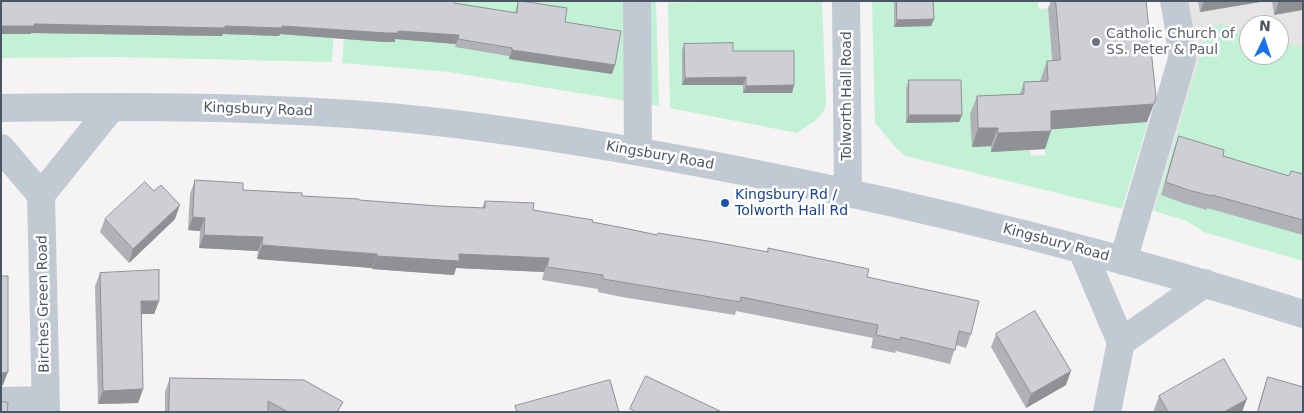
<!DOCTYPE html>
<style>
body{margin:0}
#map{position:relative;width:1304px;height:413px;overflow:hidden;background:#f5f3f3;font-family:"DejaVu Sans",sans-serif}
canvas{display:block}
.frame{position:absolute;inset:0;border:2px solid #4a5661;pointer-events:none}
.north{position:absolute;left:1239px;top:15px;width:50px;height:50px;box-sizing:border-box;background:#fff;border:1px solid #b7bbc0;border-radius:50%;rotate:4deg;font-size:14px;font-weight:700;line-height:20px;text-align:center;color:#4a5661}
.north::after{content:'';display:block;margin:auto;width:18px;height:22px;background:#1a73e8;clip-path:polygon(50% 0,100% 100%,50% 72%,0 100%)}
</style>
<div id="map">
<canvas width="1304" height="413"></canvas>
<div class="frame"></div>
<div class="north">N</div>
</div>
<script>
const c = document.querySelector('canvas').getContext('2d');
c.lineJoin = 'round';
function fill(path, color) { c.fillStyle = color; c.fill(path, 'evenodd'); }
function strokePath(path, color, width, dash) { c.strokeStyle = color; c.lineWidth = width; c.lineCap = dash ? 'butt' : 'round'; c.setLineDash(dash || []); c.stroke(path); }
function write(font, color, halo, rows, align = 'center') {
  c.font = font + ' "DejaVu Sans",sans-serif'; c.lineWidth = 5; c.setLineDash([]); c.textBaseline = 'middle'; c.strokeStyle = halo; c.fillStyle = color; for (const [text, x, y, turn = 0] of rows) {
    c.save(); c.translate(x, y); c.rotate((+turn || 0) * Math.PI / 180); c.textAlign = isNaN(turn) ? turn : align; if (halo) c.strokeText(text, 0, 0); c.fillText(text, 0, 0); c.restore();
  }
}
fill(new Path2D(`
 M1163,1H1303V47L1279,41V25H1249V31L1220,24L1208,28L1154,211H1130L1170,60Z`), '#e6e4e5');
fill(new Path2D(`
 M1,1H336L332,62L115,57L1,58Z
 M347,1H656L659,106L449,72L342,63Z
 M728,1H822L826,103C824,118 809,124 797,133L670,108L668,3Z
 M872,1H1037L1039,9L1048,8L1052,71L1041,99L1009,151L1030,150L1031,156L1045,155L1044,130L1148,122L1122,209L906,156L898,150L875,123Z
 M1220,24L1249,31V55H1279V41L1303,47V261L1204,232L1187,221L1154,211L1208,28Z`), '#c3f1d5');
strokePath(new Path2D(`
 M637,1L638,151
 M846,1L848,191
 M1,108C134,106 267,106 400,118C515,129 629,149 742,171C931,208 1119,255 1303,314
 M1,148L41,195L112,107
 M41,195L46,412
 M1082,250L1121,342L1107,412
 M1123,261L1182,59L1179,28L1174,1
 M1121,342L1205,283
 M1,401L46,400`), '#c1cad2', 28);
fill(new Path2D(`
 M1,1L454,3L515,13L518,1L565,22L612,74L509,59V56L455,47L456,44L395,39V42H384L280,34L279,36L223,34L222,36L31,33V34H1Z
 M894,1H933L934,19L931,26L894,27Z
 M1051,1H1146L1147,122L1051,129L1045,149L991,152V146L972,147L970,114L977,96L1020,94L1024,82L1040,81L1047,61H1052L1048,8Z
 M1198,1H1266L1200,12Z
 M1272,1H1303L1274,15Z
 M684,44L733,51L794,85L792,93H743V85H682V51Z
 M909,80L962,115L959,122L906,123V88Z
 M1179,136L1223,156L1289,176L1291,171L1303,174V235L1207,208V210L1183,203L1161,195L1174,150Z
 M195,180L243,190L302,196L438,206L482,208L485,201L657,235L767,252L768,248L867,277L971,334L966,348L956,345L950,364L896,351L895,353L871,348L873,338L736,311L735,315L622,297L598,292V289L542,280L544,272L456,268L454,275L372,269V268L257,259L258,251L199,248L200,231L188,230L190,194Z
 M105,219H175L129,263L100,232Z
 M100,273L159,301L154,314H141L143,389L138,403L98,404L95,286Z
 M996,334L1066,385L1026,408L991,347Z
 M1268,377L1303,412H1257L1263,391Z
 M170,378L339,412H165V392Z
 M1159,396L1242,412H1155L1154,410Z`), '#b0b2b7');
fill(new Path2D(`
 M1204,1H1266L1200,12Z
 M1279,1H1303V10L1274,15Z
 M934,19L931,26L894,27L897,20Z
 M34,24L282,26L398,31L459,35L456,44L395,39V42H384L280,34L279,36L223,34L222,36L31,33V34H1V26Z
 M512,50L615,65L612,74L509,59Z
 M746,77L743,85H682L685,78Z
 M794,85L792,93H743L746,86Z
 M1154,104L1147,122L1044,130L1051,111Z
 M909,115H962L959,122L906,123Z
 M978,128H998L991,146L972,147Z
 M1051,131L1045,149L991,152L998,133Z
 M180,205L175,219L129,263L133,249Z
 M193,217L205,218L200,231L188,230Z
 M204,235L263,237L258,251L199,248Z
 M262,245L377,254L372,268L257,259Z
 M459,254L549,258L544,272L456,268L454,275L372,269L377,256Z
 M141,301H159L154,314H136Z
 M1071,371L1066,385L1026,408L1031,394Z
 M8,372L3,385L1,386V373Z
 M143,389L138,403L98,404L103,391Z
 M1247,399L1242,412H1224Z`), '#909195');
const building = new Path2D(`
 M1,1H454V3L517,13L518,1H521L567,8L565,22L621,31L615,65L512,50V48L458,39L459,35L398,31V33H387L282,26V28L225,26V28L34,24V26H1Z
 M897,1H933L934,19L897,20Z
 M1056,1H1146L1156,97L1154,104L1051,111V131L998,133V128H978L977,96L1024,94V82L1048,81L1047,61L1060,60Z
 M733,43V51H794V85L746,86V77L685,78L684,44Z
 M909,80H961L962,115H909Z
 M1179,136L1224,150L1223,156L1289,176L1291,171L1303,174V220L1212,195V196L1188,190L1166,182Z
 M195,180L243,183V190L302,193V196L359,199V200L438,206L485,208V201L534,203L533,210L593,220L592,222L624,228L657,235L658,233L714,242L768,252V248L869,269L867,277L979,301L971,334L959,331L955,350L901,337L900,340L876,335L878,325L741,297L740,302L627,283L603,279V275L547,267L549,258L459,254V261L377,256V254L262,245L263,237L204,235L205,218L193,217Z
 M145,182L154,191L161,185L180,205L133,249L105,219Z
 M159,270V301H141L143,389L103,391L100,273Z
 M1,276H8V372L1,373Z
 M1035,311L1071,371L1031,394L996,334Z
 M1224,359L1247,399L1224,412H1168L1159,396Z
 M646,376L722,412H636L630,409Z
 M1268,377L1303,387V412H1258Z
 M170,378L304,380L343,402L337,412H288L268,401V412H169Z
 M610,380L619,412H517L515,406Z
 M1,401L8,403L7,412H1Z`);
fill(building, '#cdcfd5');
strokePath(building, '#909195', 1);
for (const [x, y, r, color] of [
 [1096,42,5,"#6b7280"],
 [725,203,5,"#1a4fb4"]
]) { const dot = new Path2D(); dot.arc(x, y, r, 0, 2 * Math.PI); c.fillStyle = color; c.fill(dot); strokePath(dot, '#fff', 2); }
write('14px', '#5b616d', '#fff', [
 ["Catholic Church of",1106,34],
 ["SS. Peter & Paul",1106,50]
], 'left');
write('14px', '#4a5661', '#fff', [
 ["Tolworth Hall Road",847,96,-90],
 ["Kingsbury Road",258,110,2],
 ["Kingsbury Road",660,156,10],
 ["Kingsbury Road",1056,243,15],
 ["Birches Green Road",44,304,-91]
]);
write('14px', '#164399', '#fff', [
 ["Kingsbury Rd /",735,195],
 ["Tolworth Hall Rd",735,211]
], 'left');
</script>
